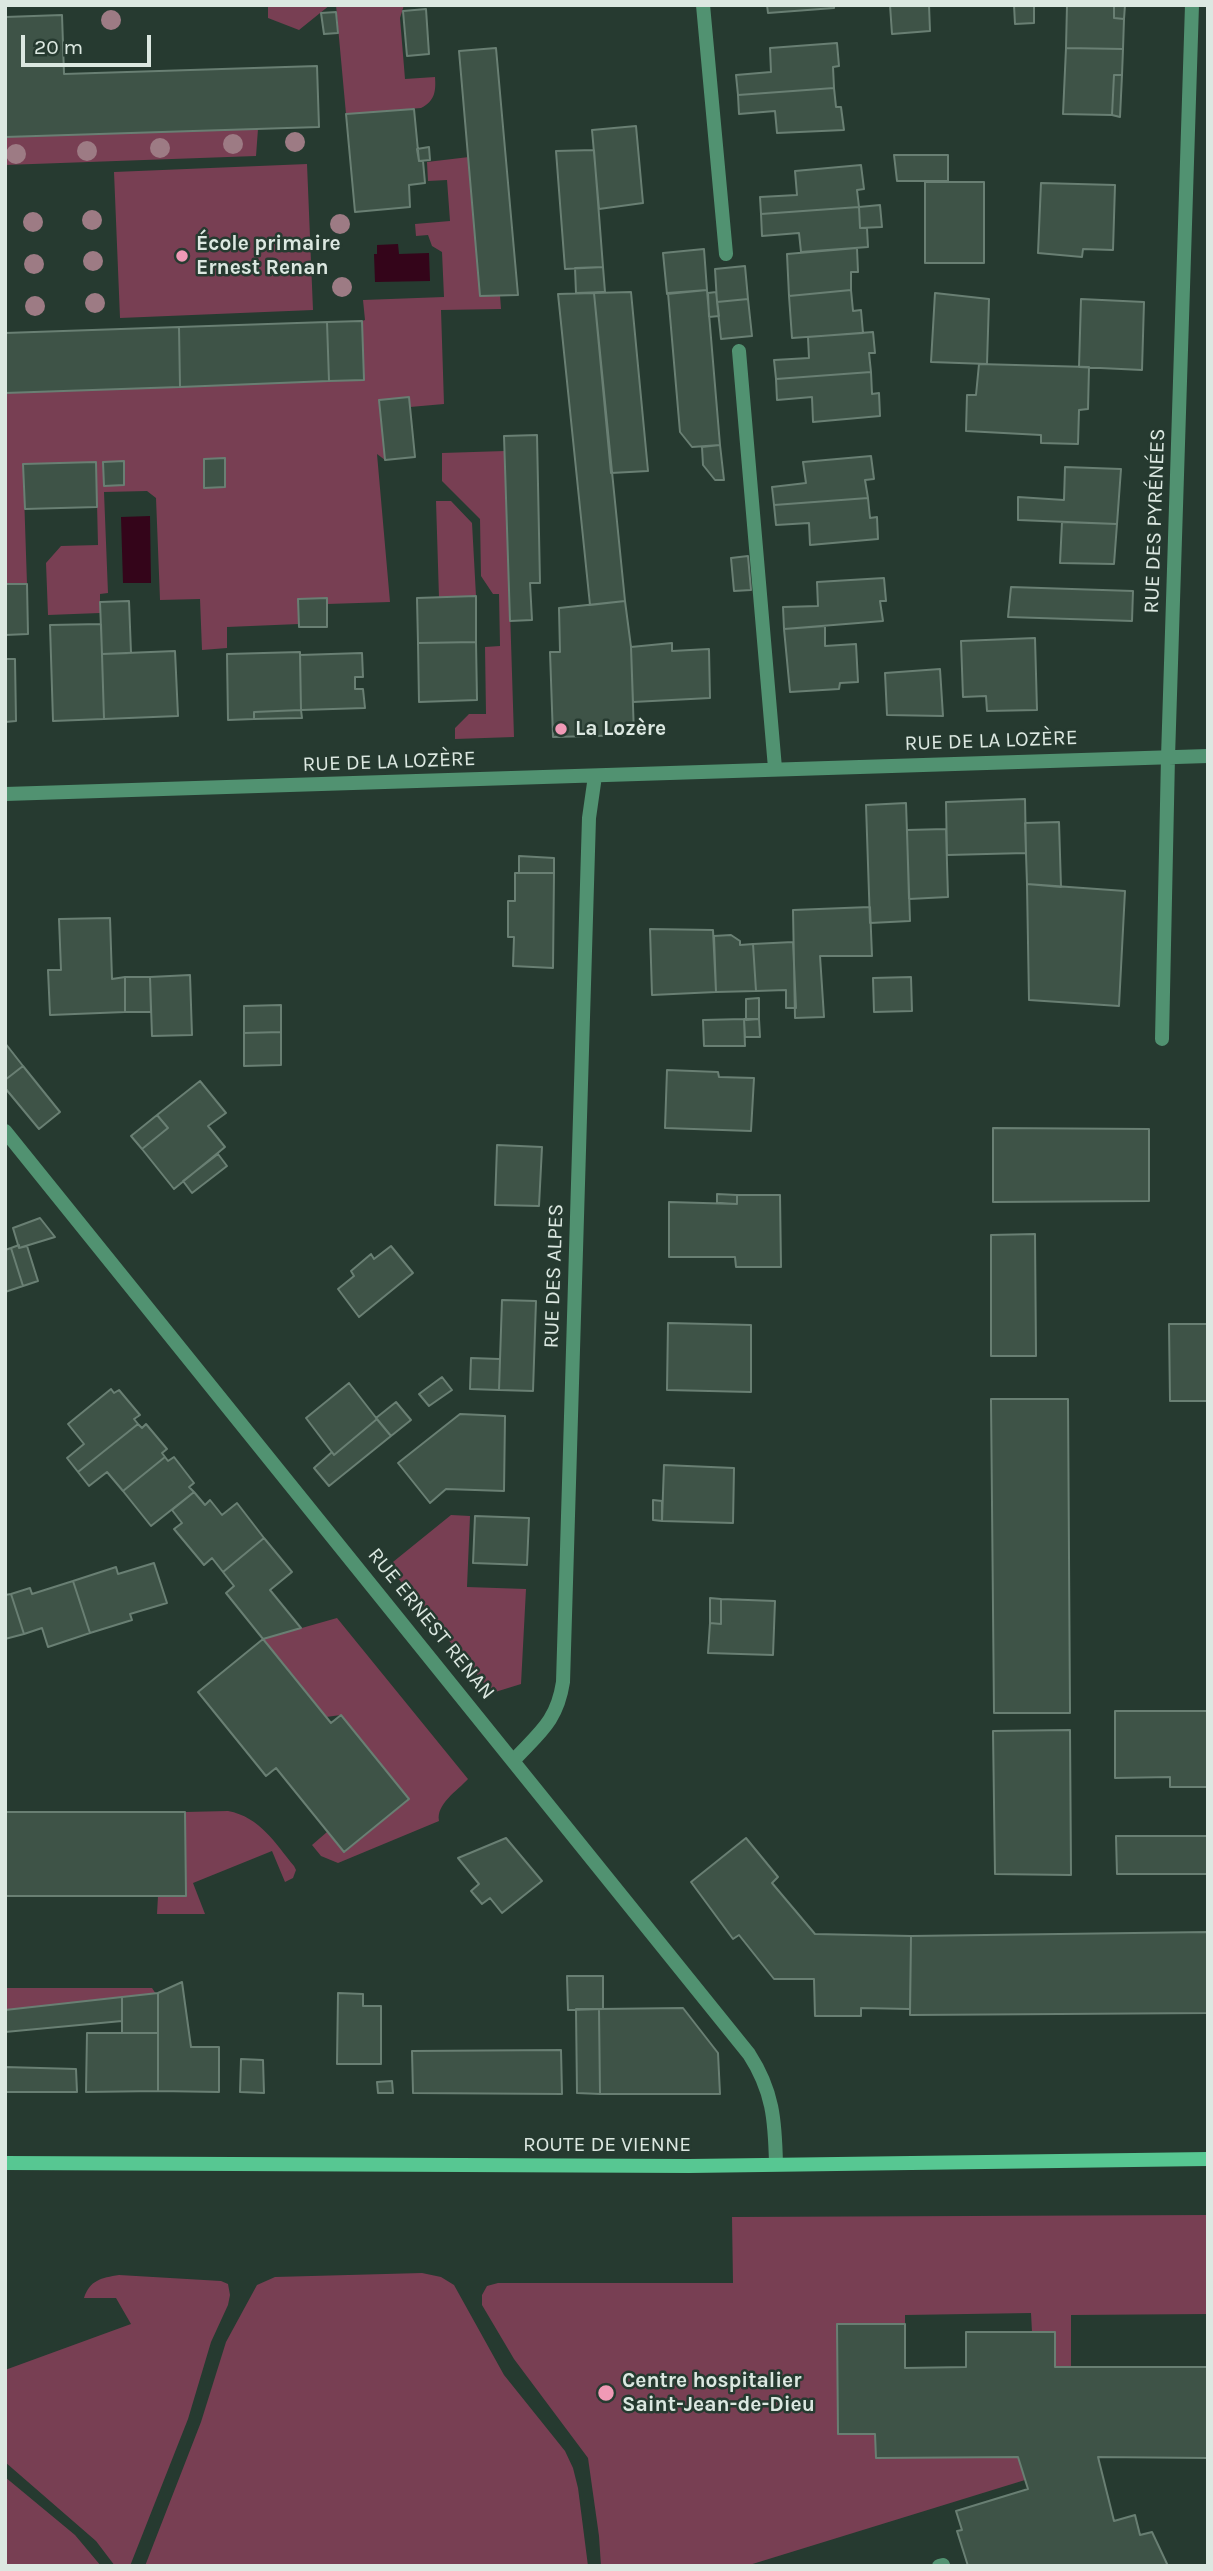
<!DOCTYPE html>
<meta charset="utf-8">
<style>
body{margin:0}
#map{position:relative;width:1213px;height:2571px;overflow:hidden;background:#263a30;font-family:Karla,sans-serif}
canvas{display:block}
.frame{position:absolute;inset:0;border:7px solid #dce8e1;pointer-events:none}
.scale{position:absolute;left:21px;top:35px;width:130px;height:32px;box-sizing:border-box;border:4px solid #dce8e1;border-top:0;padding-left:9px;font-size:21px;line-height:24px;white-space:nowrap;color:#dce8e1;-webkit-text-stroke:5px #263a30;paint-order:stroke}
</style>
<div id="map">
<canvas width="1213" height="2571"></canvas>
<div class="frame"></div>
<div class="scale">20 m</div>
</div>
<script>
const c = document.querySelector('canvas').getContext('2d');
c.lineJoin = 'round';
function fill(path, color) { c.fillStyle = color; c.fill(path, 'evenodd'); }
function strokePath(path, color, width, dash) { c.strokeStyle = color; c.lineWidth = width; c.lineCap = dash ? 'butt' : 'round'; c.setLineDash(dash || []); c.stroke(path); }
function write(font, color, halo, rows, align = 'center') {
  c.font = font + ' Karla,sans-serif'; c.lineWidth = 5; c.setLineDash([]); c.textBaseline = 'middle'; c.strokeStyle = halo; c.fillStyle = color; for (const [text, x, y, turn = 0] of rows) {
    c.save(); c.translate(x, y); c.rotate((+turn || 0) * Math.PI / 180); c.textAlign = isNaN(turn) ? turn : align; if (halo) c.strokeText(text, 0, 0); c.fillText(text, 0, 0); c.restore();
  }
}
fill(new Path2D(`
 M268,5H330L299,30L268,18Z
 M336,5H404L400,18L405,79L435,77C436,91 435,101 421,108L346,114Z
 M258,129L256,156L5,165V137Z
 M469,157L500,295L501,309L441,310L444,404L410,407L409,397L379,400L385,460L377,454L390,602L327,604L326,598L299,599V624L227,627V648L202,650L200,599L160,600L156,498L147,491L104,492L108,593L100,594V613L48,615L46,563L61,546L98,545L96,462L23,464L27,584H5V393L364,380L362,321L365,320L363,300L444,297L442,252L432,246L428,235L416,236L415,224L450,221L447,180L428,181L427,162ZM204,459H224L225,487H204Z
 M307,164L313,310L120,318L114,172Z
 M505,451L514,737L455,739V728L469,714H486L485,647L500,646L499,594H493L481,576L480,519L442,481V453Z
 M436,501H451L472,523L476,596L439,598Z
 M451,1515L470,1516L467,1587L526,1589L521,1684L492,1693L388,1566Z
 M337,1618L468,1779C457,1791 436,1804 439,1821L338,1863L321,1856L312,1845L327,1832L345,1852L409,1799L341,1715L326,1717L263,1639Z
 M228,1811C260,1817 275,1843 294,1866L296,1870L293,1878L285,1882L272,1851L193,1883L205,1914H157L158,1896H185V1812Z
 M5,1988H152L156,1994L5,2010Z
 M1208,2215V2314L1071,2315V2368L1055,2367V2332H1032L1031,2313L905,2315V2324L837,2325L838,2434H875L876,2458L1018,2457L1025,2480L746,2566H601L599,2536L588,2458L514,2359L482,2305V2295L487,2286L498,2283H733L732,2217Z
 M422,2273L441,2277L454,2285L504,2375L565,2451L573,2468L578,2488L588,2566H145L201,2422L226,2342L257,2285L275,2277Z
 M119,2275L221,2281L228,2284L230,2295L228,2305L211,2342L188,2419L130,2566H115L96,2541L5,2462V2370L131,2324L116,2298H84C90,2280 101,2278 119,2275Z
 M5,2477L75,2535L101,2566H5Z`), '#783f53');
fill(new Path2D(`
 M398,244L399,254L429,253L430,281L375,282L374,254H377V245Z
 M150,516L151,583H123L121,517Z`), '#34051a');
const building = new Path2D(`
 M767,5H834V8L768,13Z
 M890,5H929L930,31L892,34Z
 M1014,5H1034V23L1015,24Z
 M1067,5H1114V18L1124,19L1123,49L1066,48Z
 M1114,5H1125L1124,19L1114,18Z
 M426,9L429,54L407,56L403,11Z
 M336,12L338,33L324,34L321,13Z
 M62,15L64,74L317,66L319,127L5,137V17Z
 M837,43L839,66L833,67L834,88L738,95L736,75L771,72L770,48Z
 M496,48L518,295L480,296L459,51Z
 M1066,48L1123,49L1122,75H1114L1112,115L1063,114Z
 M1114,75H1122L1120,117L1112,115Z
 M834,88L836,107H841L844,130L777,133L775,111L739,114L738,95Z
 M414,109L419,161H423L425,183L409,185L410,207L355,212L346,114Z
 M636,126L643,203L599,209L592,130Z
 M429,147L430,160L419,161L417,149Z
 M594,150L603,267L565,269L556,151Z
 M894,155H948V181H897Z
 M861,165L864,189L857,190L859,207L761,214L760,197L797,195L795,171Z
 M925,182H984V263H925Z
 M1041,183L1115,185L1113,250L1083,249L1082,257L1038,253Z
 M880,205L882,227L860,228L859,207Z
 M859,207L860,228H867L868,247L801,252L799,233L762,236L761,214Z
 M857,248L858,272H851V290L789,296L787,254Z
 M704,249L707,290L667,294L663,253Z
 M745,266L748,299L717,302L715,269Z
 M603,267L605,292L576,293L575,268Z
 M707,290L720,445L692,447L680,432L668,293Z
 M851,290L853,311L861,310L863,333L792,338L789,296Z
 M631,292L648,471L611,473L594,293Z
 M716,292L719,316L709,317L708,293Z
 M594,293L625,601L590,605L558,294Z
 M935,293L989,299L987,364L931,362Z
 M748,299L752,336L721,339L717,302Z
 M1081,299L1144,302L1142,370L1079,367Z
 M362,321L364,380L329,381L327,322Z
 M327,322L329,381L180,387L179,327Z
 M179,327L180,387L5,393V333Z
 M873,332L875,353H869L871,372L776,379L774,360L809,358L808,337Z
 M979,364L1089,367L1088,409L1079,410L1078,444L1041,443V435L966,431L967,395H976Z
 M871,372L872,394L879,393L880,416L813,422L812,397L777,400L776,379Z
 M409,397L415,457L385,460L379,400Z
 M537,435L540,583H530L532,620L510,621L504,436Z
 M720,445L724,480H715L703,465L702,447Z
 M871,456L874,479L865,480L868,498L774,505L772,487L806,483L803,462Z
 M225,458V487L204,488V459Z
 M124,461V485L104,486L103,462Z
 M96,462L97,507L25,509L23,464Z
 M1065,467L1121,469L1117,524L1018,520V497L1064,500Z
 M868,498L870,518L877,517L878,539L810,545L809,523L776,525L774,505Z
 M1062,522L1117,524L1114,564L1060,563Z
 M748,556L751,590L734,591L731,558Z
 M884,578L886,601H880L883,621L784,629L783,607L818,606L817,582Z
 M5,584H27L28,634L5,635Z
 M1011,587L1133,591L1132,621L1008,617Z
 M476,596V642L418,643L417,598Z
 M327,598V627H299L298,599Z
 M129,601L131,653L102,654L100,602Z
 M625,601L631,647L634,735L553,737L550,652H560L559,608Z
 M101,624L104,719L53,721L50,625Z
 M825,626V646L856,644L858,682L840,683L839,689L790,692L784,629Z
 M1035,638L1037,710L987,711L986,696L963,697L961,641Z
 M476,642L477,700L419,702L418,643Z
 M672,643V651L709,649L710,698L633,702L631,647Z
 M175,651L178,716L104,719L102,654Z
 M300,652L301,710L254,712V719L228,720L227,654Z
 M362,653L363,677H355V689H363L365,708L301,710L300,655Z
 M5,659H15L16,721L5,722Z
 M940,669L943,716L887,715L885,673Z
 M301,710L302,718L254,719V712Z
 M1025,799L1026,853L947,855L946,802Z
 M906,803L910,921L870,923L866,805Z
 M1059,822L1061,887L1027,884L1025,823Z
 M946,829L948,897L909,899L907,830Z
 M519,856L554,858V873H519Z
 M515,873H554L553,968L513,966L514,937H508V901H515Z
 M1027,884L1125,891L1119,1006L1029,1000Z
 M870,907L872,956H820L824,1017L795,1018L793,910Z
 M110,918L112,979L125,977V1012L50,1015L48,970H61L59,919Z
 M650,929L713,930L716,992L652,995Z
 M731,935L740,941V945L753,944L756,991L716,992L714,936Z
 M793,942L796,1008H786V990L756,991L753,944Z
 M190,975L192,1035L152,1036L150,977Z
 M125,977H150L151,1012H125Z
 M911,977L912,1011L874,1012L873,978Z
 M759,998V1019L746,1020V999Z
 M281,1005V1032L244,1033V1006Z
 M744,1019H759L760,1037H745Z
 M744,1019L745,1046H704L703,1020Z
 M281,1032V1065L244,1066V1033Z
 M5,1043L23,1066L5,1080Z
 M23,1066L60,1112L39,1129L5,1088V1080Z
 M667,1070L718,1072L719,1077L754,1078L751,1131L665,1128Z
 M200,1081L226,1113L208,1126L225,1147L174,1189L142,1149L168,1128L157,1115Z
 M157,1115L168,1128L142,1149L131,1136Z
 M993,1128L1149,1129V1201L993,1202Z
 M497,1145L542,1147L539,1206L495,1205Z
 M218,1154L227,1166L192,1193L183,1181Z
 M717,1194L737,1195V1204L717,1203Z
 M737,1195H780L781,1267H736L735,1257H669V1202L737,1204Z
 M40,1218L55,1237L19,1248L13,1228Z
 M1035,1234L1036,1356H991V1235Z
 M19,1245V1248L27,1246L38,1281L23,1286L11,1248Z
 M391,1246L413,1273L359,1317L338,1289L354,1276L351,1271L371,1254L374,1259Z
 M11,1248L23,1286L5,1292V1250Z
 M502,1300L536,1301L533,1391L499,1390Z
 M668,1323L751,1325V1392L667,1390Z
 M1169,1324H1208V1401H1170Z
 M471,1358L500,1359L499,1390L470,1389Z
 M442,1377L452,1390L429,1406L419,1394Z
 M349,1383L377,1419L334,1455L306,1418Z
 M111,1389L114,1393L119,1390L140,1415L134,1419L138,1424L78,1472L67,1458L84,1444L68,1424Z
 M991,1399H1068L1070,1713H994Z
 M396,1402L411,1420L391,1436L376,1418Z
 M460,1414L505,1416L504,1491L446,1489L430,1503L398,1463Z
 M377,1419L391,1436L329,1486L314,1468L332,1452L334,1455Z
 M138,1424L142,1428L146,1424L167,1449L162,1453L165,1457L123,1491L107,1472L89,1486L78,1472Z
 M165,1457L168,1461L174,1457L194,1483L189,1487L194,1492L151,1526L123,1491Z
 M664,1465L734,1468L733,1523L662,1521Z
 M194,1492L205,1505L210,1500L222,1515L237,1503L264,1538L223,1572L212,1558L204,1565L174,1529L182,1523L172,1510Z
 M653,1500L662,1501V1521L653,1520Z
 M475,1516L529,1518L527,1565L473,1563Z
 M264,1538L292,1572L270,1590L301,1628L263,1639L226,1593L234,1586L223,1572Z
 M154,1563L167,1603L130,1614L132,1620L90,1633L73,1581L116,1567L118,1574Z
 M73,1581L90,1633L48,1647L42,1628L24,1634L11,1594L30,1588L32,1594Z
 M11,1594L24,1634L5,1639V1595Z
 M710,1598L721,1599V1624L710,1623Z
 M721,1599L775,1601L773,1655L708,1653L710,1623L721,1624Z
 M263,1639L331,1723L341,1715L409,1799L344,1852L276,1768L266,1776L198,1692Z
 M1115,1711H1208V1787H1170V1777L1115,1778Z
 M1070,1730L1071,1875L995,1874L993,1731Z
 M5,1812H185L186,1896H5Z
 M1116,1836H1208V1874H1117Z
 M506,1838L542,1881L502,1913L490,1898L482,1904L471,1891L479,1884L458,1858Z
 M746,1838L778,1877L772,1883L815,1934L911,1936L910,2009L861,2008V2016H815L814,1979H774L739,1935L733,1939L691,1882Z
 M1208,1932V2013L910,2015L911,1936Z
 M567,1976H603V2009L568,2010Z
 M182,1982L191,2047H219V2092L158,2091V1993Z
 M158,1993V2033H122V1997Z
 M338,1993L363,1994V2006H381V2064H337Z
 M122,1997V2021L5,2032V2010Z
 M683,2008L718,2053L720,2094H600L599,2009Z
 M576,2009H599L600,2094L577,2093Z
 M87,2033H158V2091L86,2092Z
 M561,2050L562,2094L413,2093L412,2051Z
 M241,2059L263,2060L264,2093L240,2092Z
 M5,2067L76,2069L77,2092H5Z
 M392,2081L393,2093H378L377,2082Z
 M837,2324H905V2368L966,2367V2332H1055V2367H1208V2458L1098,2457L1114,2521L1135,2515L1140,2535L1152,2532L1168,2566H968L957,2531L962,2530L956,2511L1028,2489L1018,2457L876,2458L875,2434H838Z`);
fill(building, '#3e5347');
strokePath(building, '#697f73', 2);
strokePath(new Path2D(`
 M939,2566L943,2565`), '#519271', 14);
strokePath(new Path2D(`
 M703,5L726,254
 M739,351L775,768
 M5,794L1208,756
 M1162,1039L1168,757L1192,5
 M5,1131L749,2054C773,2091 775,2120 776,2164
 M514,1760C540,1732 557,1721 563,1682L589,818L595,776`), '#519271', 14);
strokePath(new Path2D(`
 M5,2163L689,2166L1208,2159`), '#57c792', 14);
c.fillStyle = '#9d7b84';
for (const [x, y] of [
 [111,20],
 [295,142],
 [233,144],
 [160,148],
 [87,151],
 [16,154],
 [92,220],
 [33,222],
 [340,224],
 [93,261],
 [34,264],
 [342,287],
 [95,303],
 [35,306]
]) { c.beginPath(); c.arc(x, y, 10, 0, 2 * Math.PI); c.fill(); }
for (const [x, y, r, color] of [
 [182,256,7,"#f09ab6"],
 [561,729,7,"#f09ab6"],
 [606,2393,9,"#f09ab6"]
]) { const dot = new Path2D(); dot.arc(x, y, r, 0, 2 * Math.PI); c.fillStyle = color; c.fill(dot); strokePath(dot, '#263a30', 2.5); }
write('bold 21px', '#dce8e1', '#263a30', [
 ["École primaire",196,244],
 ["Ernest Renan",196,268],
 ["La Lozère",575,729],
 ["Centre hospitalier",622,2381],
 ["Saint-Jean-de-Dieu",622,2405]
], 'left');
write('21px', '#dce8e1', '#263a30', [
 ["RUE DES PYRÉNÉES",1155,521,-88],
 ["RUE DE LA LOZÈRE",991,741,-2],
 ["RUE DE LA LOZÈRE",389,762,-2],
 ["RUE DES ALPES",554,1276,-88],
 ["RUE ERNEST RENAN",431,1624,51],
 ["ROUTE DE VIENNE",607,2145]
]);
</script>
